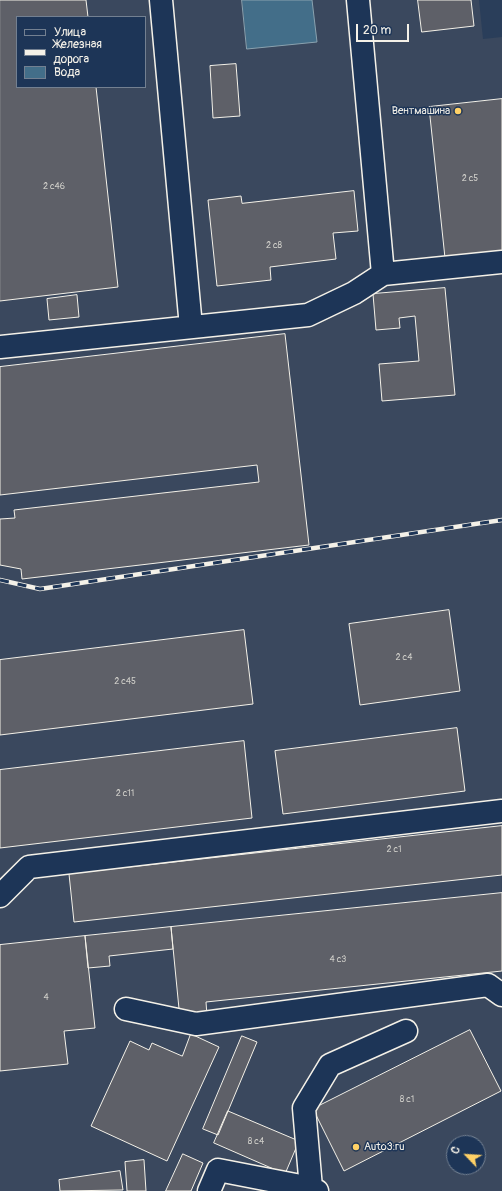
<!DOCTYPE html>
<meta charset="utf-8">
<style>
body{margin:0}
#map{position:relative;width:502px;height:1191px;overflow:hidden;background:#2a3e5a;font-family:Pangolin,sans-serif}
canvas{display:block}
.legend{position:absolute;left:16px;top:16px;width:130px;height:72px;box-sizing:border-box;background:#1d3557;border:1px solid #738091;margin:0;padding:5px 7px;list-style:none;font-size:12px;color:#f4f1e8}
.legend li{display:flex;align-items:center;gap:8px;height:20px}
.legend b{width:20px;border:1px solid #738091}
.north{position:absolute;left:446px;top:1135px;width:40px;height:40px;box-sizing:border-box;background:#1d3557;border:1px solid #738091;border-radius:50%;rotate:295deg;font-size:11px;font-weight:700;line-height:16px;text-align:center;color:#f4f1e8}
.north::after{content:'';display:block;margin:auto;width:14px;height:18px;background:#ffd166;clip-path:polygon(50% 0,100% 100%,50% 72%,0 100%)}
.scale{position:absolute;left:356px;top:24px;width:53px;height:18px;box-sizing:border-box;border:2px solid #f4f1e8;border-top:0;padding-left:5px;font-size:12px;line-height:14px;white-space:nowrap;color:#f4f1e8;-webkit-text-stroke:3px #1d3557;paint-order:stroke}
</style>
<div id="map">
<canvas width="502" height="1191"></canvas>
<ul class="legend">
<li><b style="height:5px;background:#1d3557"></b>Улица</li>
<li><b style="height:5px;background:#f4f1e8"></b>Железная дорога</li>
<li><b style="height:11px;background:#436e89"></b>Вода</li>
</ul>
<div class="north">С</div>
<div class="scale">20 m</div>
</div>
<script>
const c = document.querySelector('canvas').getContext('2d');
c.lineJoin = 'round';
function fill(path, color) { c.fillStyle = color; c.fill(path, 'evenodd'); }
function strokePath(path, color, width, dash) { c.strokeStyle = color; c.lineWidth = width; c.lineCap = dash ? 'butt' : 'round'; c.setLineDash(dash || []); c.stroke(path); }
function write(font, color, halo, rows, align = 'center') {
  c.font = font + ' Pangolin,sans-serif'; c.lineWidth = 3; c.setLineDash([]); c.textBaseline = 'middle'; c.strokeStyle = halo; c.fillStyle = color; for (const [text, x, y, turn = 0] of rows) {
    c.save(); c.translate(x, y); c.rotate((+turn || 0) * Math.PI / 180); c.textAlign = isNaN(turn) ? turn : align; if (halo) c.strokeText(text, 0, 0); c.fillText(text, 0, 0); c.restore();
  }
}
fill(new Path2D(`
 M0,0H479L483,39L502,37V1191H0ZM17,17H145V87H17ZM454,1143H478V1167H454Z`), '#3a485e');
const water = new Path2D(`
 M242,0H312L317,42L247,49Z`);
fill(water, '#436e89');
strokePath(water, '#8aa2af', 1);
const building = new Path2D(`
 M0,0H86L88,17H17V87H96L118,287L0,301Z
 M418,0H471L474,26L422,32Z
 M236,64L240,116L213,118L210,66Z
 M502,99V252L445,258L429,107Z
 M354,191L358,231L333,233L336,259L270,267L271,280L217,286L208,200L241,196L242,203Z
 M445,288L455,395L382,401L379,364L419,361L415,316L399,318L400,328L376,330L373,294Z
 M77,295L79,317L49,320L47,299Z
 M285,334L309,545L22,579L21,569L0,565V519L15,518L14,510L259,482L257,465L0,495V367Z
 M449,610L460,691L360,705L349,624Z
 M244,630L253,704L0,735V660Z
 M457,728L465,791L283,814L275,751Z
 M244,741L252,818L0,848V770Z
 M502,826V875L74,922L69,874Z
 M502,893V971L206,1002L207,1016L180,1019L171,927Z
 M171,927L173,949L109,956L110,966L88,968L85,936Z
 M85,936L95,1028L64,1031L68,1064L0,1071V945Z
 M470,1030L501,1091L344,1171L313,1109Z
 M191,1034L219,1047L167,1161L91,1126L130,1041L149,1050L152,1043L182,1056Z
 M242,1036L257,1042L218,1135L203,1129Z
 M228,1111L299,1141L285,1174L214,1143Z
 M183,1154L203,1163L191,1191H166Z
 M144,1160L146,1191H127L125,1162Z
 M120,1171L123,1190L60,1191L59,1180Z`);
fill(building, '#5e6068');
strokePath(building, '#f4f1e8', 1);
const minor = new Path2D(`
 M161,0L191,327
 M383,274L502,262
 M0,347L308,315L354,293L383,274L358,0
 M0,896L29,867L502,811
 M126,1009L196,1024L488,985L502,995
 M209,1191L218,1170L311,1188
 M317,1191L311,1188L304,1108L330,1065L406,1031`);
strokePath(minor, '#f4f1e8', 25);
strokePath(minor, '#1d3557', 22);
const rail = new Path2D(`
 M0,580L40,589L502,520`);
strokePath(rail, '#f4f1e8', 4.5);
strokePath(rail, '#1d3557', 3, [9]);
for (const [x, y, r, color] of [
 [458,111,4,"#ffd166"],
 [356,1147,4,"#ffd166"]
]) { const dot = new Path2D(); dot.arc(x, y, r, 0, 2 * Math.PI); c.fillStyle = color; c.fill(dot); strokePath(dot, '#1d3557', 1.5); }
write('9px', '#cecdc8', null, [
 ["2 с5",470,179],
 ["2 с46",54,187],
 ["2 с8",274,246],
 ["2 с4",404,658],
 ["2 с45",125,682],
 ["2 с11",125,794],
 ["2 с1",394,850],
 ["4 с3",338,960],
 ["4",46,998],
 ["8 с1",407,1100],
 ["8 с4",256,1142]
]);
write('11px', '#f4f1e8', '#1d3557', [
 ["Вентмашина",450,111],
 ["Auto3.ru",364,1147,"left"]
], 'right');
</script>
